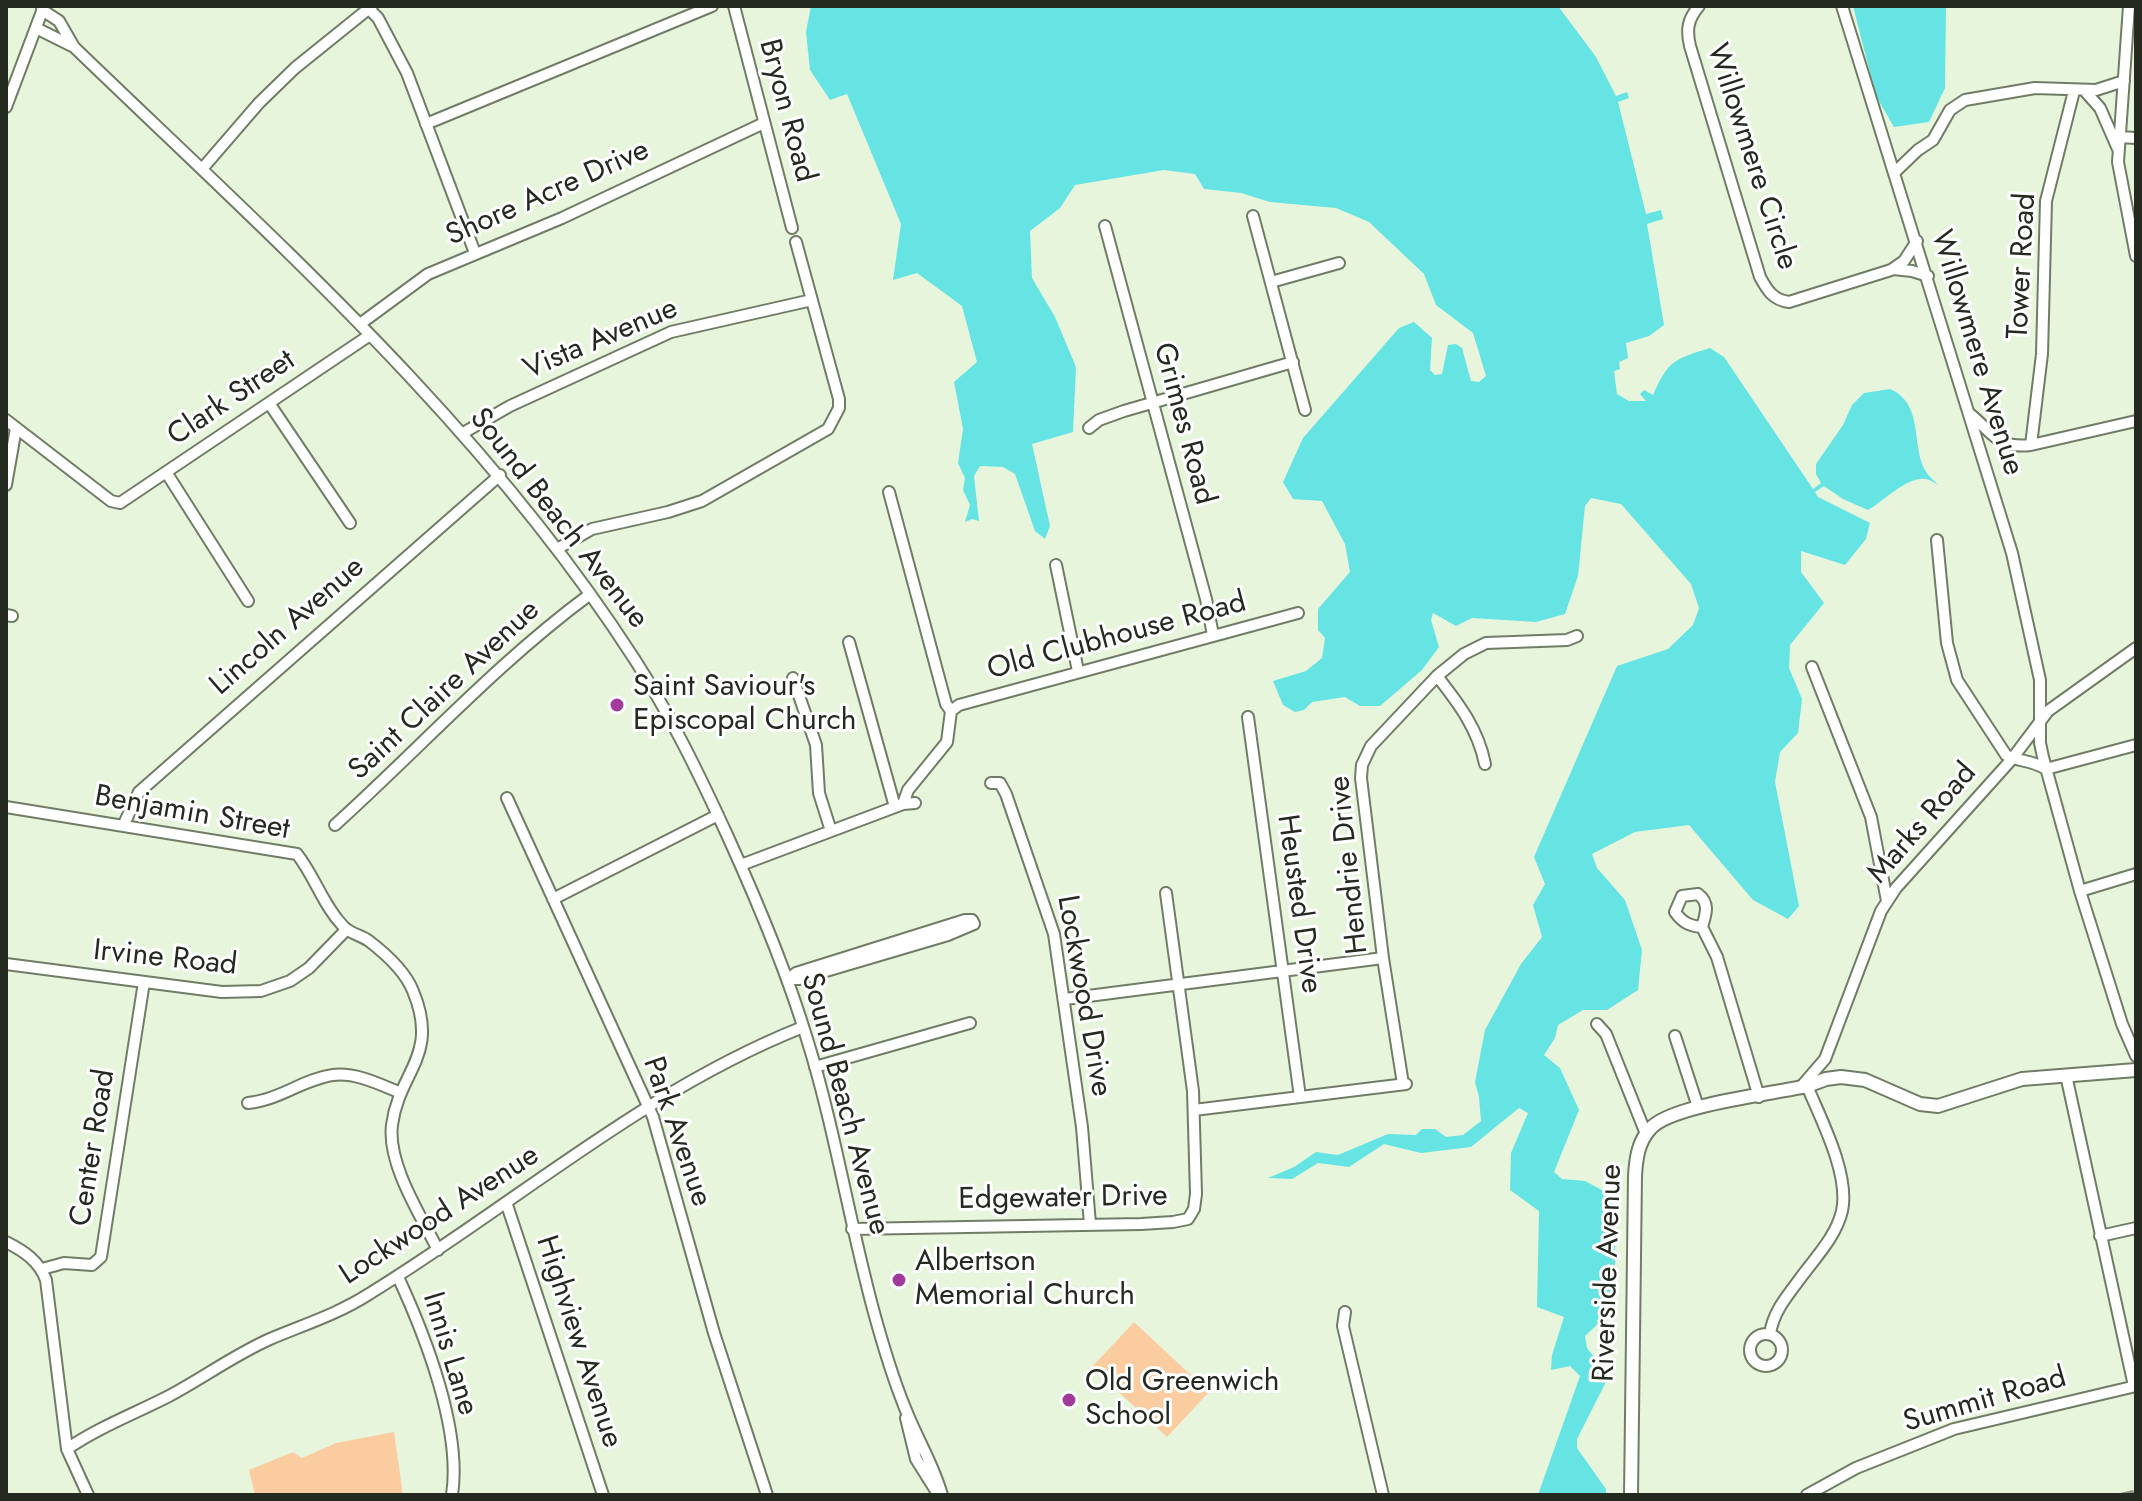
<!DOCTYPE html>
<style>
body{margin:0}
#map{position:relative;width:2142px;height:1501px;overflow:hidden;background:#e8f5dd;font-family:Jost,sans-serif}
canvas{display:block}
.frame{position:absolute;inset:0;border:8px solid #252a21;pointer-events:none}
</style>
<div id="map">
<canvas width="2142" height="1501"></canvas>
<div class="frame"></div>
</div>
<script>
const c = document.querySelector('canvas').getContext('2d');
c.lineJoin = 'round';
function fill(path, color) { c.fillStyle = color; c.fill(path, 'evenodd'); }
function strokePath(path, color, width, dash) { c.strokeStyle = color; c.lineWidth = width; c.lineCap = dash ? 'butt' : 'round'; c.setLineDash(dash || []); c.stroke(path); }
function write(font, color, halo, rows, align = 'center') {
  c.font = font + ' Jost,sans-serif'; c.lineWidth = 6; c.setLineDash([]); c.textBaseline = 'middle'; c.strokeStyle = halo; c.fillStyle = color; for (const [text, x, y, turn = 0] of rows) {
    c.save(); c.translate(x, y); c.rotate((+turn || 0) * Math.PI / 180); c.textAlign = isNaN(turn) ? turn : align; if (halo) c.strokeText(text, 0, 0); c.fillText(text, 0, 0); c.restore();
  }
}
fill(new Path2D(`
 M1134,1322L1209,1392L1167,1437L1092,1367Z
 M394,1432L403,1495H255L249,1470L293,1452L302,1458L336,1443Z`), '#facc9f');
fill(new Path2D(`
 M811,6H1558L1596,57L1616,96L1627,92L1629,98L1618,102L1646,214L1661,210L1663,219L1647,224L1664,325L1649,336L1626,343L1628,358L1619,362L1620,369L1614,371L1617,394L1629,401H1646L1640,394L1644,390L1653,395C1668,361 1674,359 1710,348L1724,357L1813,489L1821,483L1816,474V464L1843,425L1852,405L1864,393L1890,389C1924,404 1911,444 1925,470C1928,476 1934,480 1938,485C1934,483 1931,480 1926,479C1907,476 1884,501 1868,510L1843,499L1824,486L1815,492L1818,497L1870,523L1866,539L1845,565L1801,551V572L1824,603L1790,645L1789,668L1802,699L1798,733L1780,752L1775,782L1799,906L1788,919L1753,900L1689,825L1635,832L1592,854L1597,868L1625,900L1642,950L1638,990L1607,1010H1583L1558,1025L1555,1038L1544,1055L1560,1068L1579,1110L1554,1172L1562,1179L1585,1181L1615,1197V1308L1585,1336L1587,1348L1609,1376L1577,1439V1448L1606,1489V1495H1538L1580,1376L1570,1366L1551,1370L1552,1355L1564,1317L1537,1307L1539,1211L1510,1190L1511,1153L1528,1113L1519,1108L1471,1147L1421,1153L1384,1144L1349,1167L1318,1163L1292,1179L1268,1178L1294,1167L1316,1152L1338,1155L1388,1134L1416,1135L1422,1129H1435L1446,1137L1463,1135L1481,1121L1479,1097L1475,1082L1485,1030L1521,964L1542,937L1533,905L1545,884L1534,857L1617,666L1668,649L1693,625L1699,608L1691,584L1621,504L1591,498L1585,506L1578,576L1565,614L1536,622L1472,618L1456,626L1433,613L1431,620L1439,647L1422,670L1380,706H1360L1345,697L1312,702L1304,710L1295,712L1283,705L1273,681L1306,671L1322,658L1325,638L1318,630V609L1350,572L1345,544L1322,501L1293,499L1283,482L1303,438L1399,328L1414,322L1432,338L1430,370L1435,375L1442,374L1448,345L1456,344L1462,348L1471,381L1479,382L1486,376L1473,333L1436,305L1424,274L1369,222L1336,208L1270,202L1241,193L1204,189L1195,174L1164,170L1075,185L1060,208L1030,231L1032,278L1055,317L1076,367L1073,432L1032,444L1050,526L1045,539L1035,531L1015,474L1003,467L980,466L974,476L979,521L972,519L965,522L970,505L963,490L965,478L958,463L963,429L954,382L977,362L962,306L917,273L893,280L901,224L847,94L830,100L810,70L806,32Z
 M1853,6H1946L1945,88L1929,122L1894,127L1876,96Z`), '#65e4e3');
const minor = new Path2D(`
 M366,6L378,18L407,73L475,253
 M734,6L792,228
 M1699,6C1688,19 1686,29 1690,46L1760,277C1767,290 1773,300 1789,302L1891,270L1904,261L1917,241
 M1842,6L2012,553L2040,680V743L2043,757L2080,891L2122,1024L2136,1056
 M2129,6L2118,162L2136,256
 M42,10L59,21L74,47
 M36,28L74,47C274,240 484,425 635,660C671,716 700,776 728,837C758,903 786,969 807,1039C834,1125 849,1220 873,1309C882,1342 892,1376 905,1408C917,1439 932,1461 942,1495
 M2084,90L2100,108L2118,149
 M6,107L44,6
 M426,124L712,6
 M2120,137L2136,138
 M202,169L259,103L295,68L372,6
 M1894,173L1918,150L1933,140L1950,110L1965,100L2035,88L2096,90L2124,81
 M1253,216L1305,410
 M1105,226L1206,599L1213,635
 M1893,269L1912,271L1928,276
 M1271,282L1339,263
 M360,324L428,274L562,218L764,123
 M269,403L350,523
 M1970,414C1993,433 1997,449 2031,445L2136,421
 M6,420L111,501L120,503L370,335
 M1089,428L1099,420L1124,411L1293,362
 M463,433L510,406L671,332L812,300
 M2031,445L2042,354L2046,201L2074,91
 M166,472L248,601
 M6,485L16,428
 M889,492L946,704L951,711L947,742L908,790L903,804
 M1937,540L1947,643L1957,680L2006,755C2018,762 2030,759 2046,769L2136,745
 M557,549L592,529L668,512L702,501L828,429L839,408V399L796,242
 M1056,565L1078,671
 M6,615L12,616
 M849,642L895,807
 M1812,667L1871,817L1887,901
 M1437,676C1459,704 1478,729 1485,764
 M793,678L816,745L819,793L831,831
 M951,711L959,705L1298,613
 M1248,717L1300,1097
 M991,783H1000L1006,794L1054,934L1082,1127L1090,1224
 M507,798L653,1117L714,1333L767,1495
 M6,807L297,854C315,877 323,905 343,926C350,934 361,935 369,941C386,954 405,971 413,991C440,1056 399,1071 392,1125C387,1164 421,1216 438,1250
 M335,825C420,748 497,663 589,595
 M123,826L139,792L500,475
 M741,865L903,804L915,803
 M2080,891L2136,874
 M553,899L718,815
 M965,920H972L974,924L948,935L799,979H788L796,973Z
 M1702,927C1706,914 1710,903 1698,894L1682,896L1675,912C1682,922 1689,926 1702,927L1717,957L1759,1097
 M6,964L222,992L261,991L290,981L309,968L346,930
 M1065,999L1383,958
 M1597,1024L1606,1034L1646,1134
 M1675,1036L1698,1107
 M815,1067L970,1023
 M2066,1075L2134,1386
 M1403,1084L1383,958L1361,778L1362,765L1371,746L1437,676L1464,654L1486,643L1567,640L1577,636
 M1800,1088L1825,1059L1881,911L1896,888L2012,759L2048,711L2136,648
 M248,1103C280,1100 303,1079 333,1075C356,1072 381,1085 401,1093
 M1194,1110L1406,1084
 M507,1205L603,1495
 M852,1229L1141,1224L1173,1222L1188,1219L1194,1209L1196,1194L1193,1091L1166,893
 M2100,1236L2136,1228
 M6,1242C24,1251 39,1261 46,1280L67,1449L88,1495
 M42,1269L64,1263L92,1265L101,1257L144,982
 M398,1277C425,1335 462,1430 452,1495
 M1345,1312L1343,1326L1383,1495
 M1770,1334C1773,1313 1786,1297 1799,1280C1814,1259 1836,1237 1842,1211C1850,1175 1821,1119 1807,1086
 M1750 1350a16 16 0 1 1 32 0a16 16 0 1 1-32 0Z
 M906,1418L916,1459L938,1494
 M67,1449C99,1427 134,1414 169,1396C203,1378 234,1355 270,1339C303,1325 338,1314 369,1294C514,1205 644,1090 803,1027
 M1807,1495L1856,1468L1954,1429L2136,1386`);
const tertiary = new Path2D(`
 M1631,1495L1635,1176C1636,1159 1638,1142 1650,1129C1670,1105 1772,1094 1807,1086L1826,1079L1841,1077L1865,1080L1920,1104L1938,1106L2022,1079L2136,1070`);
strokePath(minor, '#717c66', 14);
strokePath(tertiary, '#717c66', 16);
strokePath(minor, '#fff', 10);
strokePath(tertiary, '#fff', 12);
strokePath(new Path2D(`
 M2118,1495L2136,1491`), '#8b9483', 3, [16, 8]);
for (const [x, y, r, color] of [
 [617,705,8,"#a33b9d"],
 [899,1280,8,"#a33b9d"],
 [1069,1400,8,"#a33b9d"]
]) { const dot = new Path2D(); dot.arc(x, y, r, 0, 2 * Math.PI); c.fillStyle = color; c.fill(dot); strokePath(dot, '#fff', 3); }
write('30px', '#252a21', '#fff', [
 ["Bryon Road",786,111,75],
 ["Willowmere Circle",1751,157,72],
 ["Shore Acre Drive",548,194,-24],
 ["Tower Road",2023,266,-87],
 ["Vista Avenue",601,340,-23],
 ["Willowmere Avenue",1976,353,73],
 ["Clark Street",232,399,-34],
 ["Grimes Road",1183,424,75],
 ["Sound Beach Avenue",558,519,52],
 ["Lincoln Avenue",288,627,-41],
 ["Old Clubhouse Road",1117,637,-15],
 ["Saint Claire Avenue",445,691,-43],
 ["Benjamin Street",192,814,10],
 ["Marks Road",1923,824,-49],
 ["Hendrie Drive",1350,865,-96],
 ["Heusted Drive",1298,904,82],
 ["Irvine Road",165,959,6],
 ["Lockwood Drive",1083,996,80],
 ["Sound Beach Avenue",844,1104,75],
 ["Park Avenue",676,1132,71],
 ["Center Road",94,1148,-81],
 ["Edgewater Drive",1063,1199,-1],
 ["Lockwood Avenue",440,1216,-33],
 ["Riverside Avenue",1609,1273,-88],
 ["Highview Avenue",578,1342,72],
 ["Innis Lane",449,1354,73],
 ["Summit Road",1985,1401,-16]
]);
write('30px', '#252a21', '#fff', [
 ["Saint Saviour's",633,688],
 ["Episcopal Church",633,722],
 ["Albertson",915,1263],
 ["Memorial Church",915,1297],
 ["Old Greenwich",1085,1383],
 ["School",1085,1417]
], 'left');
</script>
